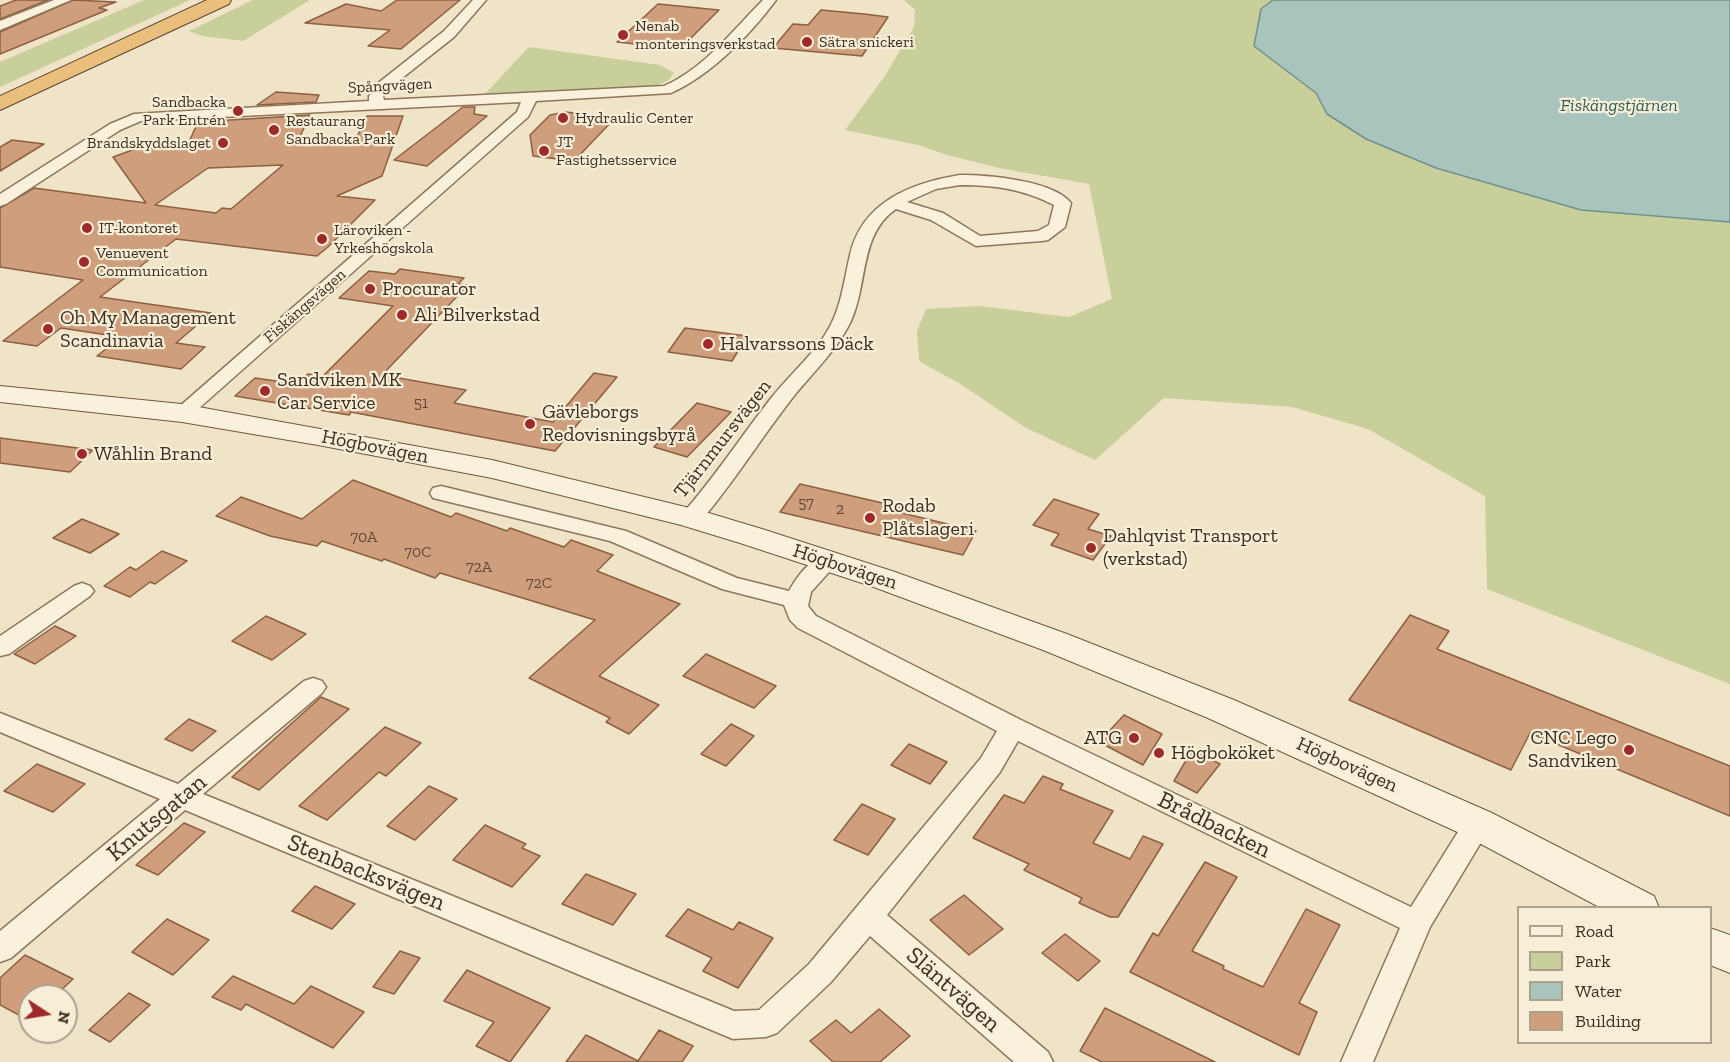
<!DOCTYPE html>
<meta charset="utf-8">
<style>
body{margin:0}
#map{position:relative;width:1730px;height:1062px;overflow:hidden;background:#f0e4c8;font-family:"Zilla Slab",serif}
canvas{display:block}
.legend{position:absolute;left:1517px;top:906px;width:195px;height:138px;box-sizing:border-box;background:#f7eed8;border:2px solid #ada18e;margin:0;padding:8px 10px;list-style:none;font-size:18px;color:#3d2e20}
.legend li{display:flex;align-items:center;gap:12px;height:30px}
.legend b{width:30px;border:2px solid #ada18e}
.north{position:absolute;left:18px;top:984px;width:60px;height:60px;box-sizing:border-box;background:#f7eed8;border:2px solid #ada18e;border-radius:50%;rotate:102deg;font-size:16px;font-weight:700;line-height:24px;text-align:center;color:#3d2e20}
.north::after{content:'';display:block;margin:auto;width:21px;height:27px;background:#9e2a2b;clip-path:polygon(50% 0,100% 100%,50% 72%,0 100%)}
</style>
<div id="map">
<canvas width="1730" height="1062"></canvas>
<ul class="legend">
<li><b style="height:8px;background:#faf1dc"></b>Road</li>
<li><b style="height:16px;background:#c9cf9b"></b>Park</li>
<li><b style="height:16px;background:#a9c4bc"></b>Water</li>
<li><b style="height:16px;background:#cf9f7d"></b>Building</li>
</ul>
<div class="north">N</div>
</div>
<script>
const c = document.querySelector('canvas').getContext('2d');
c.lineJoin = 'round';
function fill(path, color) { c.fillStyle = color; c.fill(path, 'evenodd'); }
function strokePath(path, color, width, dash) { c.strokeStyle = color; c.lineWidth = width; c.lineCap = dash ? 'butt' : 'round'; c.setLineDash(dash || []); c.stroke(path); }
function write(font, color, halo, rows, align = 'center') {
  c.font = font + ' "Zilla Slab",serif'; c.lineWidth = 4.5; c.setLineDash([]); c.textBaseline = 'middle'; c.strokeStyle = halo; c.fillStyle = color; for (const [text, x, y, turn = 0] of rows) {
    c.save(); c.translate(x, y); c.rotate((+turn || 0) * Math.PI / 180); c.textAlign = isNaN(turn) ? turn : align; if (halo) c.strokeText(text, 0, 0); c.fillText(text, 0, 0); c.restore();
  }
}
fill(new Path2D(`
 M144,0H190L0,87V62Z
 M253,0H310L243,41L202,36L189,31Z
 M904,0H1273L1261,9L1254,46L1316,93L1327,114L1366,139L1436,168L1581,210L1730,222V684L1487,589L1485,496L1368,429L1292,407L1164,398L1095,460L1026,428L962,385L919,361L917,331L926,309L980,306L1069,317L1112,299L1089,184L999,168L947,155L918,145L845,130L885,76L914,27L915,10Z
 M529,47L660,65L674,73L669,80L651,88L483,96Z`), '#c9cf9b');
const water = new Path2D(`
 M1273,0H1730V222L1581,210L1436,168L1366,139L1327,114L1316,93L1254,46L1261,9Z`);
fill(water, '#a9c4bc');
strokePath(water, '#6f938a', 1.5);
const building = new Path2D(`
 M16,0H48L0,19V6Z
 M73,0L116,2L99,8L107,10L0,54V32Z
 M397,0H460L401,49L368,46L390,30L305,23L346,4L381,11Z
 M658,4L719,10L680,49L617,42Z
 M821,10L864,14L888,17L862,56L773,48L793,24L808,25Z
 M276,92L319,95L316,102L257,105Z
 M463,107H475L474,114L487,116L427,166L394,160Z
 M566,112L615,118L574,161L533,156L530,135L550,115Z
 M310,115L298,141L356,139L367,116H403L382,176L337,196L375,200L328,247L317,256L176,239L100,297L211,313L176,343L205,347L181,369L97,356L121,337L61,328L37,346L3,341L83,280L0,267V208L34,188L146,203L113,157L138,148L155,146L168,149L188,144L198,122ZM283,165L231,209L222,208L216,213L155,205L208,168Z
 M12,140L44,144L0,171V147Z
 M400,269L464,278L458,284L468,285L382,375L466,390L454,403L553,422L594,373L617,377L555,451L351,412L349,415L235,396L255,378L297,384L308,374L323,376L393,306L339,298L369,271L395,274Z
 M685,328L747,336L732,361L668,352Z
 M697,403L731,412L687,457L654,447Z
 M0,438L93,450L70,472L0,463Z
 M353,480L451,517L456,513L507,531L510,528L564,547L571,540L613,555L597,571L680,604L599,676L659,705L629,734L606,722L610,718L529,678L595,620L440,573L435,578L384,559L382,561L322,541L317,546L270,536L216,516L241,497L302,519Z
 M800,484L900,507L898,512L976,531L963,555L780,512Z
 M1054,499L1099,514L1088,529L1111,536L1093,560L1051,545L1059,534L1033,525Z
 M82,519L119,534L90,553L53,538Z
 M162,551L187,561L155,584L150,582L130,597L104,586L130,567L136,570Z
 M1410,615L1449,631L1437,649L1730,766V816L1530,733L1511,770L1349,700Z
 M266,616L306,634L272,660L232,641Z
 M55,626L76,636L35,664L14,654Z
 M706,654L776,686L754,708L683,676Z
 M321,697L349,709L259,790L232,777Z
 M1124,715L1162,734L1143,765L1099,742Z
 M189,719L216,731L192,751L165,739Z
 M731,724L754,736L726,766L701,754Z
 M385,727L421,743L386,776L379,772L327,820L299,806Z
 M909,744L947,762L930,784L891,765Z
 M1192,750L1220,764L1197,793L1174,781Z
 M37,764L85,784L53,812L4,791Z
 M1043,776L1063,784L1060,789L1113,811L1093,843L1130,859L1143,836L1163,844L1118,917H1110L1079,903L1082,898L1024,870L1029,864L973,838L1004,795L1024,803Z
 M429,786L457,799L415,840L387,826Z
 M862,804L895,819L868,855L834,840Z
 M184,823L205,832L158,875L136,865Z
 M485,825L526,844L522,848L540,856L512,887L453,860Z
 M1205,862L1237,877L1192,951L1224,966L1223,969L1263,987L1306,909L1340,925L1299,1003L1317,1012L1299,1055L1130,972L1153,933L1158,936Z
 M586,874L636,894L613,925L562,904Z
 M315,886L355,904L332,929L292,911Z
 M964,895L1003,929L969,955L930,920Z
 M688,909L733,930L739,922L773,938L738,988L703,971L712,958L666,936Z
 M167,919L209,940L173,975L132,952Z
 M1065,934L1100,961L1078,981L1042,953Z
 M400,951L420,958L394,994L373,987Z
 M25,955L73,979L55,996H30V1021L0,1005V978Z
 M467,970L550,1008L510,1062L476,1046L494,1022L444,1001Z
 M233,976L294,1004L311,986L364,1012L333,1048L246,1004L241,1010L212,997Z
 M129,993L150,1005L110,1042L89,1030Z
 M1105,1008L1215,1062H1102L1080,1051Z
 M879,1009L910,1036L880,1062H833L810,1041L836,1020L851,1033Z
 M659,1030L693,1046L682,1062H566L586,1035L638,1061Z`);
fill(building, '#cf9f7d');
strokePath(building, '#8d5f41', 1.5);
const minor = new Path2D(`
 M54,0H71L0,30V21Z
 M473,0H486L454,37L387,90L383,96L384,100L664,86C705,68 732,31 763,0H776C750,35 711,75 671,93L536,101L528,117L189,417H175L172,413L517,112L521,102L141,121L120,130L6,204L0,206V194L110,124L134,114L369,101V96L377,84L444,31Z
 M960,175C987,175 1053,180 1071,203L1065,227L1048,240L1042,241L976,246L931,220L896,209C859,234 868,285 851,321C836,352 810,375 790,401C759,441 732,485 699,523L691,525L683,523L680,518L683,513C715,477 742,435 772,397C788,377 809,358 823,338C841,312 843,285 850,255C862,202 911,183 960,175ZM960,185C995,185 1023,189 1054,205L1049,225L1038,231L980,236L943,213L907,202L936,189Z
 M441,486L626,531L737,578L789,591C798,575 815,551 835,556L839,561L811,592L808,606L816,616L1021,720L1411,907L1468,816L1478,813L1488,816L1492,824L1430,927L1373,1062H1341L1400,928L1018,741L1000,772L887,915L1048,1052L1053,1062H1014L870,936L831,982L777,1033L766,1037L733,1039L185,810L11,958L0,962V931L160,799L0,732V713L178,784L304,681L313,678L322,681L326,687L322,693L203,794L734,1011L759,1010L809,964L981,758L997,731L798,628L790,620L784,605L722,589L610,541L433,498L430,493L433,488Z
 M82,583L90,586L94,591L90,596L9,654L0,656V636L74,586Z`);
const secondary = new Path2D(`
 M0,386L182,404L492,460L702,511L762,529L895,572L1067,634L1234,700L1492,813L1654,896L1659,908H1601L1464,835L1208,718L1043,650L871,586L740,543L681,525L492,478L318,445L182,422L0,402Z
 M1710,928L1730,935V973L1710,965Z`);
const trunk = new Path2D(`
 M207,0H231L229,4L0,110V96Z`);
strokePath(minor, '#8d765c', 3);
strokePath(secondary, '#6f573f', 2);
strokePath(trunk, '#5b4430', 2);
fill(minor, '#faf1dc');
fill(secondary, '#faf1dc');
fill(trunk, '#eabe7c');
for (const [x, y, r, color] of [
 [623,35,6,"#9e2a2b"],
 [807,42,6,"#9e2a2b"],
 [238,111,6,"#9e2a2b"],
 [563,118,6,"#9e2a2b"],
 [274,130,6,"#9e2a2b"],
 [223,143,6,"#9e2a2b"],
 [544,151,6,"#9e2a2b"],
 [87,228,6,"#9e2a2b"],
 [322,239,6,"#9e2a2b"],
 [84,262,6,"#9e2a2b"],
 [370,289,6,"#9e2a2b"],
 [402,315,6,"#9e2a2b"],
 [48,329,6,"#9e2a2b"],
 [708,344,6,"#9e2a2b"],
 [265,391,6,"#9e2a2b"],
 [530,424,6,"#9e2a2b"],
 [82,454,6,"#9e2a2b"],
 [870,518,6,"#9e2a2b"],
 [1091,548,6,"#9e2a2b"],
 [1134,738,6,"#9e2a2b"],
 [1629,750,6,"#9e2a2b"],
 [1159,753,6,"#9e2a2b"]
]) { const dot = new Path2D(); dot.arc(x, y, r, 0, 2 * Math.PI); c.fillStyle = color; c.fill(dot); strokePath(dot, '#f7eed8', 2); }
write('16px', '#3d2e20', '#f7eed8', [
 ["Nenab",635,26],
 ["monteringsverkstad",635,44],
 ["Sätra snickeri",819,42],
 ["Sandbacka",226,102,"right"],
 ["Park Entrén",226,120,"right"],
 ["Hydraulic Center",575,118],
 ["Restaurang",286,121],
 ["Sandbacka Park",286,139],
 ["JT",556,142],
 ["Fastighetsservice",556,160],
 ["Brandskyddslaget",211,143,"right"],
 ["IT-kontoret",99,228],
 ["Läroviken -",334,230],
 ["Yrkeshögskola",334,248],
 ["Venuevent",96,253],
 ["Communication",96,271]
], 'left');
write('16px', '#3d2e20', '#f7eed8', [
 ["Spångvägen",390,86,-3],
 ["Fiskängsvägen",305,306,-41]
]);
write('16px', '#624a37', null, [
 ["51",421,403],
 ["57",806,503],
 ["2",840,509],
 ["70A",364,537],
 ["70C",418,552],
 ["72A",479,567],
 ["72C",539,583]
]);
write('italic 18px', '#2f5d5a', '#f7eed8', [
 ["Fiskängstjärnen",1619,106]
]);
write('20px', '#3d2e20', '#f7eed8', [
 ["Procurator",382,289],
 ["Ali Bilverkstad",414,315],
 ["Oh My Management",60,318],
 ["Scandinavia",60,341],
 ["Halvarssons Däck",720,344],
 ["Sandviken MK",277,380],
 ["Car Service",277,403],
 ["Gävleborgs",542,412],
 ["Redovisningsbyrå",542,435],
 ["Wåhlin Brand",94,454],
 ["Rodab",882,506],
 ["Plåtslageri",882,529],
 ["Dahlqvist Transport",1103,536],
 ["(verkstad)",1103,559],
 ["ATG",1122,738,"right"],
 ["CNC Lego",1617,738,"right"],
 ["Sandviken",1617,761,"right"],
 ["Högboköket",1171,753]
], 'left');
write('20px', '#3d2e20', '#f7eed8', [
 ["Tjärnmursvägen",723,439,-52],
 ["Högbovägen",375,447,11],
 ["Högbovägen",845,567,18],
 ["Högbovägen",1347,765,24]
]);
write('24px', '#3d2e20', '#f7eed8', [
 ["Knutsgatan",157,818,-40],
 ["Brådbacken",1214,825,26],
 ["Stenbacksvägen",366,873,22],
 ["Släntvägen",953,990,41]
]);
</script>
